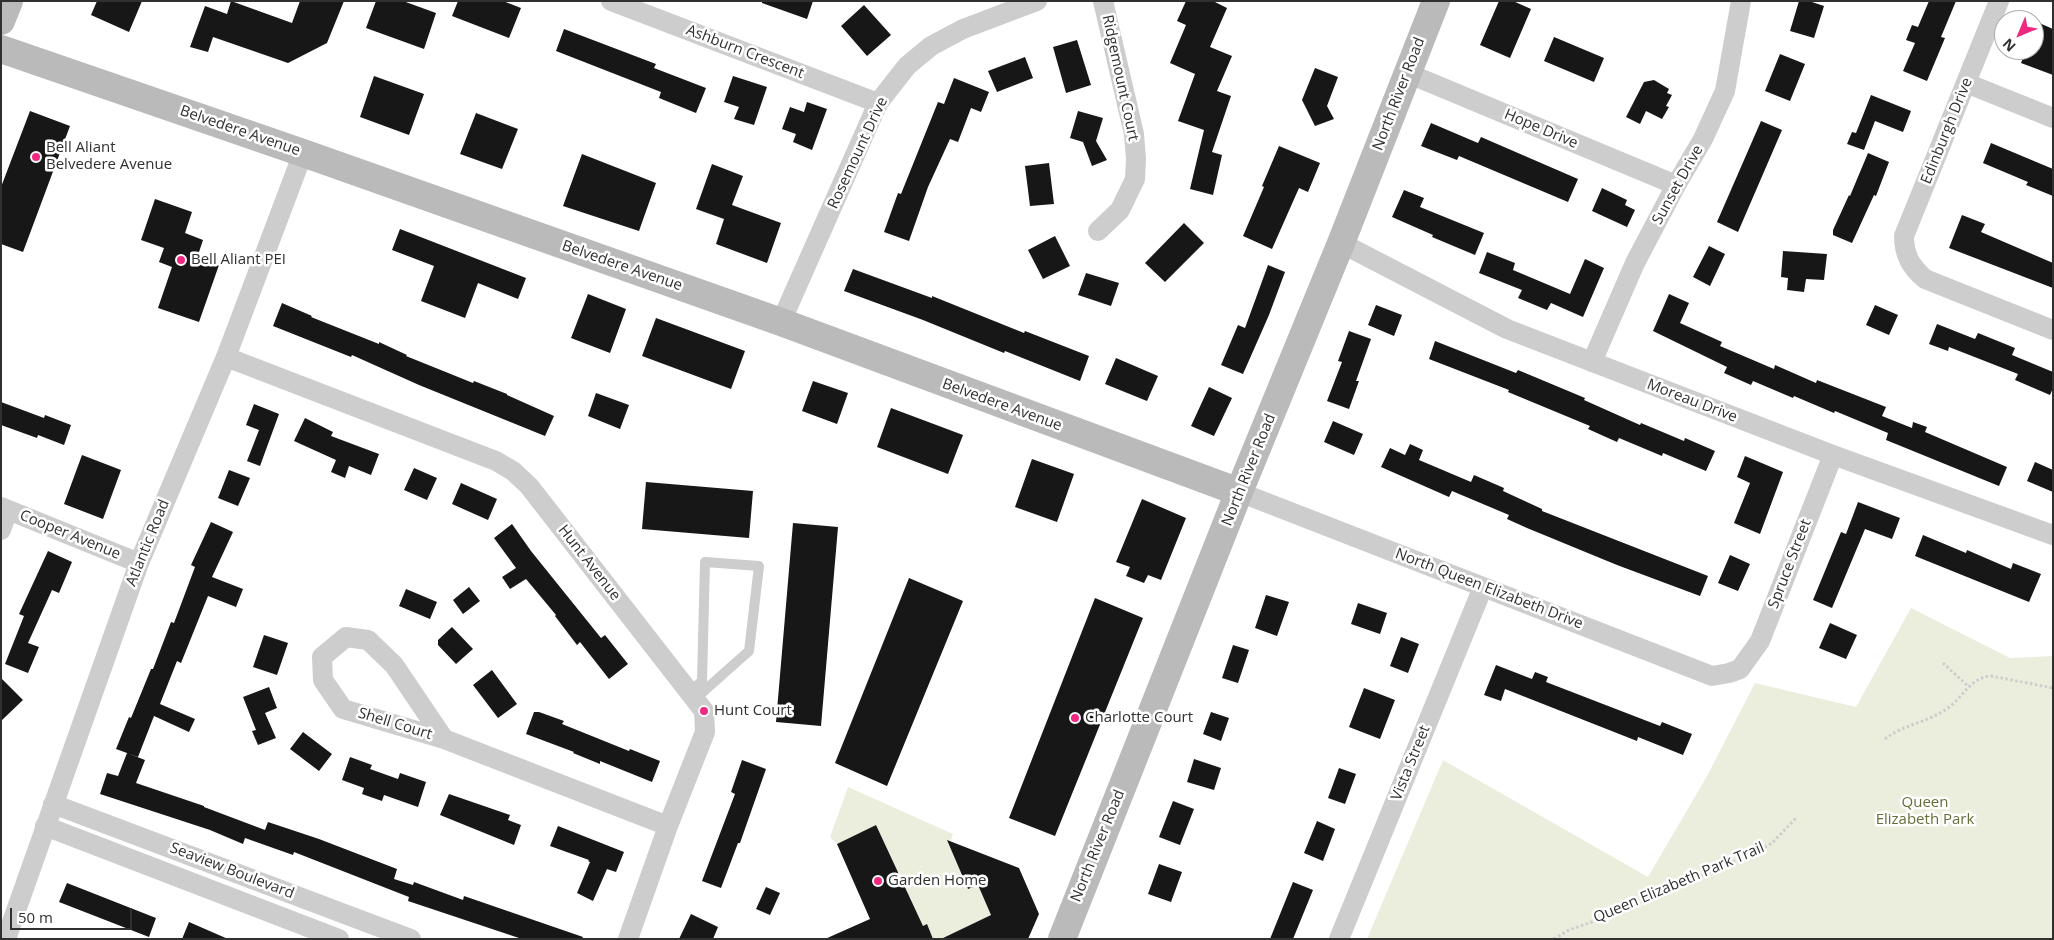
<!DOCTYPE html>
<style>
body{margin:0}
#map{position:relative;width:2054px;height:940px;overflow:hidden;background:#fff;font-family:"Open Sans",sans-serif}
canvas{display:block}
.frame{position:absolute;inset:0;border:2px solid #303030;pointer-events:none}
.north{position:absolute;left:1994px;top:10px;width:50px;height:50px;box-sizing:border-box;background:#fff;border:1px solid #acacac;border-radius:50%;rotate:225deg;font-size:14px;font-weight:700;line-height:20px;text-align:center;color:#303030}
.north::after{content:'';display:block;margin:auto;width:18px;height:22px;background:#f02980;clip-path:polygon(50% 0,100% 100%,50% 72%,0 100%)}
.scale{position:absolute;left:10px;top:908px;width:122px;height:22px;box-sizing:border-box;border:2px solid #303030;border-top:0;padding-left:6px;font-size:15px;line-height:18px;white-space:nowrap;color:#303030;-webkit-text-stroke:4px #fff;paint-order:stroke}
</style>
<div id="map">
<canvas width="2054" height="940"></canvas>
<div class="frame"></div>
<div class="north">N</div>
<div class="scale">50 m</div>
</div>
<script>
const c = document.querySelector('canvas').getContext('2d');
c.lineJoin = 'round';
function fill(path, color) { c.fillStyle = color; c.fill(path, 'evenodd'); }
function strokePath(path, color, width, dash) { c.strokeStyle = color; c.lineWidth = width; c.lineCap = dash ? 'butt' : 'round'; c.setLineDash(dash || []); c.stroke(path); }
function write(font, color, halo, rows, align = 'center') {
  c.font = font + ' "Open Sans",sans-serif'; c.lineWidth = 5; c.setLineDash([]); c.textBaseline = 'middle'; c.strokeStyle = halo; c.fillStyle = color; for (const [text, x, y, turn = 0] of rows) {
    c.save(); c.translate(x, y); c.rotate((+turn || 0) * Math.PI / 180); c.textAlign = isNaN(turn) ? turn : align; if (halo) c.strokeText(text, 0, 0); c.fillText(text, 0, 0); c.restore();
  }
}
fill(new Path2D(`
 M1911,608L2010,658L2053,656V939H1367L1443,760L1648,877L1707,776L1755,683L1856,707Z
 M848,787L953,834L949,845L968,888L978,885L991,915L941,939H933L927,925L923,926L876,825L837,844L830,837Z`), '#eceedd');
fill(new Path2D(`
 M97,1H142L129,32L91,15Z
 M231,1L292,23L300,1H344L327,43L288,63L213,37L208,52L190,47L205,6L227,14Z
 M376,1H403L436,13L424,49L366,28Z
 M458,1H503L521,8L509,38L452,16Z
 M762,1H813L807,19L762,3Z
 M1186,1H1213L1227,8L1210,47L1232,56L1217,91L1231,96L1212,152L1222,155L1213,195L1190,189L1204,130L1178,121L1195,74L1170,63L1186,25L1177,21Z
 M1499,1H1513L1531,9L1510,58L1480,45Z
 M1799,1H1809L1824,6L1814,38L1790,31Z
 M1929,1H1956L1941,37L1945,38L1927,81L1903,71L1915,43L1906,40L1912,25L1918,27Z
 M864,5L891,35L867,56L841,26Z
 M2037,22L2053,29V75L2021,63L2026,50H2034V31Z
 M564,29L656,64L654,68L706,88L696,113L659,98L661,92L556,51Z
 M1554,37L1604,58L1594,82L1544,61Z
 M1077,40L1091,85L1066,93L1053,47Z
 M1780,54L1805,64L1790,101L1765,91Z
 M1025,57L1033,78L997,92L988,71Z
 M1315,68L1338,77L1327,106L1334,119L1315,126L1302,100Z
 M374,76L424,94L409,135L360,117Z
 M733,76L767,87L754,125L734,119L739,107L724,102Z
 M954,78L989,92L981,112L971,108L958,142L950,139L928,187L909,241L884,232L898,193L901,194L938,102L944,104Z
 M1654,80L1669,89L1667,93L1672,95L1666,106L1669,107L1662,119L1646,111L1640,124L1626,117L1644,82Z
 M1871,95L1911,111L1903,132L1875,121L1864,150L1847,144L1852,132L1856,133Z
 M807,102L827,109L812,150L793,142L796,134L782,129L790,107L804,112Z
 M30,111L70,126L23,252L1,244V187Z
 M1078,111L1103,118L1096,141L1107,160L1092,166L1083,142L1070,138Z
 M476,113L518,129L502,169L460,154Z
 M1761,121L1782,130L1738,232L1717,222Z
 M1431,123L1478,143L1481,137L1578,179L1568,202L1459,156L1457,160L1421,146Z
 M1991,143L2053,169V196L2026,185L2028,182L1983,163Z
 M1279,146L1320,163L1308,192L1299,188L1272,249L1243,236L1264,187L1262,186Z
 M1868,153L1889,162L1876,196L1874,195L1852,243L1833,235V230L1849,195L1850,196Z
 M582,154L656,183L639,231L563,206Z
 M1049,163L1054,204L1030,206L1025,166Z
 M712,164L743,176L732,205L781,223L767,263L716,244L724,219L696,209Z
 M1602,188L1627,200L1625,205L1635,210L1627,227L1592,211Z
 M1404,190L1424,198L1420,207L1484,233L1475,255L1432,237L1433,235L1392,217Z
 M155,199L192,212L185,233L203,240L197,258L219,265L199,322L158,308L172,267L159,262L164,248L141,240Z
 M1962,215L1985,224L1981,232L2053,263V288L1949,248Z
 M1184,223L1204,243L1165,282L1145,263Z
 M400,229L526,278L518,299L478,283L465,318L421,301L434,266L392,250Z
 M1055,236L1070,266L1043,279L1028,250Z
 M1709,246L1725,254L1710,286L1693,277Z
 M1783,251L1827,254L1824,280L1806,279L1804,292L1787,290L1788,278L1781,277Z
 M1487,252L1515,263L1513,270L1570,294L1585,259L1604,268L1583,317L1551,303L1547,310L1518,298L1522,290L1479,273Z
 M1268,265L1285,272L1269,315L1243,374L1221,365L1238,325L1245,328Z
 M853,269L932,298V296L1024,333L1025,331L1089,356L1080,381L1005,351L1004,353L923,320L844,291Z
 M1086,273L1119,283L1111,306L1078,295Z
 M588,294L626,309L610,353L571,338Z
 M1669,294L1689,303L1680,323L1722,342L1720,346L1774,369L1775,365L1816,383L1817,380L1886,407L1882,416L1912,428L1913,422L1927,427L1925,432L2007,467L1999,486L1886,440L1888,433L1835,411L1834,413L1794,396L1793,398L1753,381L1751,385L1724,373L1727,367L1653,331Z
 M282,303L312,316L311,317L379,344V342L407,355L406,356L473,383L474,381L507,394V395L554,416L545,436L419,385L352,355L351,357L273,326Z
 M1376,305L1402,315L1394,336L1368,325Z
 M1875,305L1898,315L1889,335L1866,325Z
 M656,318L745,351L731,389L642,356Z
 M1937,324L1975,339L1978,333L2015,348L2012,355L2053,372V388L2050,395L2015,380L2018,374L1949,347L1948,351L1929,344Z
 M1349,331L1371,339L1356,381H1359L1349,409L1327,401L1342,362L1338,361Z
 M1435,341L1516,373L1518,370L1585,398L1584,400L1640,425L1641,423L1684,441L1685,438L1715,451L1706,471L1663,453L1662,456L1619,438L1617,442L1588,429L1590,426L1508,392L1509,390L1429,359Z
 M1116,358L1158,376L1147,401L1105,384Z
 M813,381L848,393L837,424L802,411Z
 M1209,387L1232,398L1214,436L1191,426Z
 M596,393L629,405L620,429L588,416Z
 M1,402L44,418L45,415L71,425L64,445L38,435L37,438L1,425Z
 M254,404L279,414L260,466L247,461L259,430L246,425Z
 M891,408L963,435L948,474L877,447Z
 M305,418L333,432L331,436L379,454L371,475L349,466L345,478L331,472L336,460L294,441Z
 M1333,421L1363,434L1354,455L1324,442Z
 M1410,444L1423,450L1419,460L1471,482L1474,475L1504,488L1503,491L1542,509V511L1708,576L1700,596L1617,565L1527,528L1507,519L1509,515L1452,491L1449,497L1381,467L1390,448L1405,455Z
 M82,455L121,470L103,519L64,504Z
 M1745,456L1783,472L1760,534L1734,523L1750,483L1737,477Z
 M1032,459L1074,474L1057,522L1015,507Z
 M2035,462L2053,470V492L2027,481Z
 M414,468L437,478L427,500L404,490Z
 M229,470L250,478L238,506L218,498Z
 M646,482L753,491L749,538L642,529Z
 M461,483L497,499L488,520L452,504Z
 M1142,499L1186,518L1161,580L1148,575L1144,583L1126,576L1130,567L1116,562Z
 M1858,502L1900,518L1892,539L1865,529L1832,608L1813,600L1841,532L1846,534Z
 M211,522L233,532L212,577L243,589L236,607L208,596L181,663L177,661L160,704L195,719L189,732L154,716L138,757L116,749L129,717L131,718L151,669H153L171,622L174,623L195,567L191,565Z
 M793,523L838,527L821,726L776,722Z
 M512,524L531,551L601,638L605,635L628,664L609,679L580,642L577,645L555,616L556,615L526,579L510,589L502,577L516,568L494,538Z
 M1923,535L1966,553L1967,550L2011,569L2013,563L2041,574L2029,602L1915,556Z
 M48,551L72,562L59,593L52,590L28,643L39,647L28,673L5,664L24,616L19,614Z
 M1730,555L1750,564L1738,591L1718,583Z
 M909,578L963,601L887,786L835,763Z
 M469,587L480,601L463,614L453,600Z
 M406,589L437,602L430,619L399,606Z
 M1266,595L1289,602L1277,636L1255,628Z
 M1095,598L1143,618L1055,836L1009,818Z
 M1358,603L1387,613L1380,634L1351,624Z
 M1830,623L1857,635L1846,659L1819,648Z
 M452,627L473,649L456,664L438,645V640Z
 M264,635L288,643L277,675L253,667Z
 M1401,637L1419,644L1408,673L1390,666Z
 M1233,645L1249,650L1238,683L1222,678Z
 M1496,665L1532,679L1535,672L1548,677L1546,682L1660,726L1662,722L1692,734L1683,755L1638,737L1637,741L1505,689L1501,701L1484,695Z
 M492,670L517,704L498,718L473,685Z
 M1,678L23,700L1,721Z
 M269,687L277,708L265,713L276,738L258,745L252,731L256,730L243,697Z
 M1364,688L1395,700L1380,739L1349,727Z
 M534,712H539L564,721L562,724L629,751L630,749L660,761L652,782L600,761V764L573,753L574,752L526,734Z
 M1211,712L1229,718L1221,741L1203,734Z
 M303,732L332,754L319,771L290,749Z
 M127,753L145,760L136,783L204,806V807L265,830L268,822L319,839L397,869L394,879L413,885L414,882L463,900L464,896L583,937L582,939H522L408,901L409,897L294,852L293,855L245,838L243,844L210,830L100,794L107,773L118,776Z
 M350,757L372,765L370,769L398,779L400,773L426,782L418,807L384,795L382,801L362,794L364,788L342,780Z
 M1194,759L1221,768L1214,790L1187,782Z
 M742,760L766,769L740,843H738L721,888L702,881L735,794L731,792Z
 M1339,768L1356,774L1345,804L1328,798Z
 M449,794L510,815L508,820L521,825L514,845L440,815Z
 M1173,801L1194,809L1180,845L1159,837Z
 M1317,821L1335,829L1323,861L1304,853Z
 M876,825L923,926L927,924L933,939H825L870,919L837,844Z
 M558,826L624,852L616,872L607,869L593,901L577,893L590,862L588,861L589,860L550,846Z
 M947,840L1019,868L1039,914L1028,939H941L991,915L978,885L968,889Z
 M1159,864L1182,872L1171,902L1148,894Z
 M1293,882L1313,890L1293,939H1270Z
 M67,883L156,918L149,937L59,902Z
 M766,887L780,893L770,915L756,909Z
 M691,914L718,927L713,939H679Z
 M189,922L228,939H182Z`), '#171717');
strokePath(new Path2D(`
 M1943,663L1969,687
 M1885,739C1902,725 1929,722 1948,708C1963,697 1971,677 1991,676L2053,688
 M1554,939L1569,930L1606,917L1758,851L1772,843L1797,817`), '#cdcdcd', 3, [2.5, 2.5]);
strokePath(new Path2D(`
 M690,692L702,681L705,562L759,566L749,651L695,699`), '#cdcdcd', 10);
strokePath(new Path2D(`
 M611,1L878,103
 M1999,1L1904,236C1904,255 1911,267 1925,279L2053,330
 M1407,73L1676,185
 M1966,83L2053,118
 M1098,231L1120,210L1135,179L1136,159L1134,134L1103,1
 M1341,243L1507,329L1833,455L2053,535
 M781,322L878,103L907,66L931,46L963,29L1037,1
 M226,357L496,461L513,471L529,486L704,711L705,732L668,826L628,939
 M1592,362L1635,263L1676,185L1703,139L1725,91L1741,1
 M1239,492L1712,676L1729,673L1740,669L1760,641L1833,455
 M1,507L139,563
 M1,530L8,510
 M444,739L394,665L368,640L346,637L322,657L323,680L343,709L444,739L668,826
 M53,804L411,939
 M45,826L339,939
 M6,939L139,563L226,357L303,153
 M1339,939L1483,587`), '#cdcdcd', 20);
strokePath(new Path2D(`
 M1,21L9,1
 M1,49L303,153L781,322L1239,492
 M1062,939L1239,492L1341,243L1436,1`), '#bababa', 28);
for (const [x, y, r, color] of [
 [36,157,5,"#f02980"],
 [181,260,5,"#f02980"],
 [704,711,5,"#f02980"],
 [1075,718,5,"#f02980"],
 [878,881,5,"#f02980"]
]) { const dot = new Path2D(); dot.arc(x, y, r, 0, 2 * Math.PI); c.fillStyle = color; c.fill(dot); strokePath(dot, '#fff', 2); }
write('15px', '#303030', '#fff', [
 ["Ashburn Crescent",745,52,21],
 ["Ridgemount Court",1120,78,78],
 ["North River Road",1399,94,-69],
 ["Hope Drive",1541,129,23],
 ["Belvedere Avenue",240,131,19],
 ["Edinburgh Drive",1947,131,-68],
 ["Rosemount Drive",858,153,-65],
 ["Sunset Drive",1678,185,-61],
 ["Belvedere Avenue",622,266,19],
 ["Moreau Drive",1692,401,21],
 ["Belvedere Avenue",1002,405,20],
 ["North River Road",1249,470,-68],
 ["Cooper Avenue",70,535,22],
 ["Atlantic Road",148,543,-68],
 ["Hunt Avenue",589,563,52],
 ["Spruce Street",1790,564,-69],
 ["North Queen Elizabeth Drive",1489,589,21],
 ["Shell Court",395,724,17],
 ["Vista Street",1411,763,-68],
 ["North River Road",1098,846,-68],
 ["Seaview Boulevard",232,871,21],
 ["Queen Elizabeth Park Trail",1679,883,-23]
]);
write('15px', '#303030', '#fff', [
 ["Bell Aliant",46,148],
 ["Belvedere Avenue",46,165],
 ["Bell Aliant PEI",191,260],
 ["Hunt Court",714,711],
 ["Charlotte Court",1085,718],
 ["Garden Home",888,881]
], 'left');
write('15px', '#666f3a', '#fff', [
 ["Queen",1925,803],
 ["Elizabeth Park",1925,820]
]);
</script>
